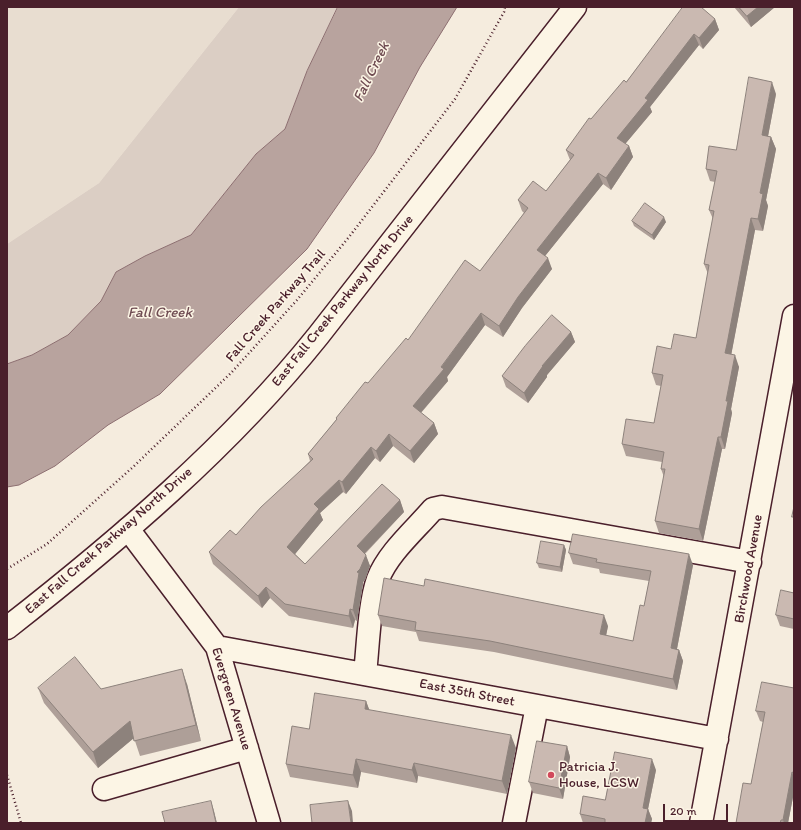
<!DOCTYPE html>
<style>
body{margin:0}
#map{position:relative;width:801px;height:830px;overflow:hidden;background:#f5ecde;font-family:Itim,sans-serif}
canvas{display:block}
.frame{position:absolute;inset:0;border:8px solid #4a1f2b;pointer-events:none}
.scale{position:absolute;left:663px;top:804px;width:65px;height:18px;box-sizing:border-box;border:2px solid #4a1f2b;border-top:0;padding-left:5px;font-size:12px;line-height:14px;white-space:nowrap;color:#4a1f2b;-webkit-text-stroke:3px #fcf5e5;paint-order:stroke}
</style>
<div id="map">
<canvas width="801" height="830"></canvas>
<div class="frame"></div>
<div class="scale">20 m</div>
</div>
<script>
const c = document.querySelector('canvas').getContext('2d');
c.lineJoin = 'round';
function fill(path, color) { c.fillStyle = color; c.fill(path, 'evenodd'); }
function strokePath(path, color, width, dash) { c.strokeStyle = color; c.lineWidth = width; c.lineCap = dash ? 'butt' : 'round'; c.setLineDash(dash || []); c.stroke(path); }
function write(font, color, halo, rows, align = 'center') {
  c.font = font + ' Itim,sans-serif'; c.lineWidth = 3; c.setLineDash([]); c.textBaseline = 'middle'; c.strokeStyle = halo; c.fillStyle = color; for (const [text, x, y, turn = 0] of rows) {
    c.save(); c.translate(x, y); c.rotate((+turn || 0) * Math.PI / 180); c.textAlign = isNaN(turn) ? turn : align; if (halo) c.strokeText(text, 0, 0); c.fillText(text, 0, 0); c.restore();
  }
}
fill(new Path2D(`
 M7,7H239L99,183L7,244Z`), '#e8ddd0');
fill(new Path2D(`
 M239,7H338L307,71L285,129L256,154L191,235L145,256L116,272L101,301L68,335L32,355L7,364V244L99,183Z`), '#dbcec4');
const water = new Path2D(`
 M338,7H457L420,67L374,153L307,249L160,394L108,425L55,466L19,485L7,487V364L32,355L68,335L101,301L116,272L145,256L191,235L256,154L285,129L307,71Z`);
fill(water, '#b8a39e');
strokePath(water, '#8c6e70', 1);
const minor = new Path2D(`
 M128,529L217,647L269,823
 M217,647L717,739
 M365,674C368,647 369,604 378,579C388,553 415,530 433,509L442,507L750,562
 M104,789L247,748
 M514,823L537,706
 M701,823L794,316`);
const major = new Path2D(`
 M7,628C118,541 229,447 318,336L575,7`);
strokePath(minor, '#4a1f2b', 25);
strokePath(major, '#4a1f2b', 25);
strokePath(new Path2D(`
 M7,569L47,544L133,467L231,373L297,300L349,237L455,99L504,12L505,7
 M7,775L21,823`), '#4a1f2b', 2.5, [1, 3]);
strokePath(minor, '#fcf5e5', 22);
strokePath(major, '#fcf5e5', 22);
fill(new Path2D(`
 M734,7H775L751,27Z
 M715,19L719,30L703,49L699,45L650,107L652,112L625,144L629,146L633,157L611,190L603,184L545,256L552,269L522,308L503,337L485,325L447,377L448,381L421,413L434,423L438,434L414,463L393,446L380,462L375,458L346,494L343,492L320,513L323,520L295,554L305,564L400,500L404,512L365,554L370,566L365,580L363,582V584L357,621L355,620L353,628L289,616L270,598L262,608L213,564L209,552L236,535L310,461L308,454L336,420V418L408,340L480,271L524,213L522,211L518,200L546,191L570,160L566,150L591,119L626,82Z
 M776,94L768,136L771,137L776,149L766,200L768,206L763,231L755,230L731,355L739,367L731,409L732,413L725,449H722L703,541L659,533L655,521L664,477L661,469L662,462L626,456L622,444L654,423L661,386L656,385L652,373L671,349L696,338L708,274L704,264L713,219L709,210L715,182L710,181L706,169L736,150Z
 M632,221L666,222L654,240L634,226Z
 M571,332L575,342L547,375V377L528,403L506,387L502,376Z
 M564,545L566,550L562,572L539,568L537,563Z
 M569,553L693,565L677,649L679,650L683,661L677,690L494,652L419,641L416,632L382,626L378,615L608,626L606,636L633,641L644,606L649,581L600,573L599,569L573,564Z
 M794,593V629L780,626L776,615Z
 M187,684L201,741L140,756L134,738L98,768L44,703L38,688L101,689Z
 M794,688V792L788,823H736L751,784L763,722L760,721L756,711Z
 M366,701L369,710L516,748L507,794L418,776L417,783L361,772L358,788L290,777L286,764L309,729Z
 M567,746L570,757L563,799L533,793L529,782Z
 M656,770L648,809L652,819L651,823H583L580,814L605,800Z`), '#ae9f98');
fill(new Path2D(`
 M758,7H775L751,27L747,16Z
 M715,19L719,30L703,49L699,38Z
 M694,34L699,45L650,107L652,112L621,149L617,138L645,98Z
 M772,82L776,94L766,147L762,135Z
 M771,137L776,149L766,200L768,206L763,231L758,219L760,193Z
 M629,146L633,157L611,190L606,178Z
 M598,173L603,184L541,261L537,250Z
 M664,217L666,222L654,240L652,235Z
 M751,218L755,230L731,356L725,353Z
 M548,258L552,269L522,308L503,337L499,326L518,297Z
 M481,313L485,325L447,377L448,381L417,417L413,406Z
 M571,332L575,342L547,375V377L528,403L524,393L542,366Z
 M735,355L739,367L731,409L732,413L725,449L721,437L726,401Z
 M434,423L438,434L414,463L410,451Z
 M389,434L393,446L380,462L376,451Z
 M718,437L722,449L703,541L699,529Z
 M371,447L375,458L346,494L342,482Z
 M339,480L343,492L320,513L323,520L291,559L287,547L314,504Z
 M400,500L404,512L361,557L357,546Z
 M564,545L566,550L562,572L560,567Z
 M689,554L693,565L675,659L671,648Z
 M366,555L370,566L365,580L363,582V584L357,621L353,610L357,572Z
 M266,587L270,598L262,608L258,596Z
 M350,609L355,620L353,628L349,616Z
 M604,615L608,626L604,645L600,634Z
 M679,650L683,661L677,690L673,679Z
 M182,669L187,684L201,741L196,725Z
 M366,701L371,714L365,709Z
 M130,721L135,737L98,768L93,752Z
 M511,735L516,748L507,794L502,781Z
 M567,746L570,757L563,799L559,788Z
 M356,759L361,772L358,788L353,775Z
 M652,759L656,770L648,809L652,819L651,823H645L643,808Z
 M414,763L418,776L417,783L412,770Z
 M792,772L794,778V792L788,823H784L783,820Z
 M211,801L214,811L217,823H216Z
 M348,801L352,811L353,823H351Z`), '#8d827c');
const building = new Path2D(`
 M683,7H701L715,19L699,38L694,34L645,98L648,100L617,138L629,146L606,178L598,173L537,250L548,258L518,297L499,326L481,313L441,367L444,369L413,406L434,423L410,451L389,434L376,451L371,447L342,482L339,480L314,504L319,509L287,547L305,564L382,484L400,500L357,546L366,555L360,569L357,572L359,573L353,610L350,609L349,616L285,604L266,587L258,596L209,552L230,530L236,535L261,507L313,459L308,454L337,419L336,418L365,382L368,383L406,338L408,340L465,260L480,271L528,208L518,200L533,181L546,191L574,155L566,150L589,118L591,119L624,80L626,82Z
 M739,7H758L747,16Z
 M749,77L772,82L762,135L771,137L760,193L763,194L758,219L751,218L727,344L725,353L735,355L726,401H728L721,437H718L699,529L655,521L665,469H661L664,452L622,444L626,419L654,423L663,375L652,373L657,346L671,349L674,334L696,338L709,265L704,264L714,211L709,210L717,171L706,169L709,146L736,150Z
 M645,203L664,217L652,235L632,221Z
 M552,315L571,332L542,366H543L524,393L502,376L525,346Z
 M794,507V517H792Z
 M573,534L689,554L671,648L679,650L673,679L490,641L415,630L416,622L378,615L384,578L424,586L425,579L604,615L600,634L633,641L640,605L644,606L651,571L596,562L597,559L569,553Z
 M541,541L564,545L560,567L537,563Z
 M781,590L794,593V619L776,615Z
 M75,657L101,689L182,669L196,725L134,741L130,721L93,752L38,688Z
 M762,682L794,688V773L792,772L783,820H781L780,823H736L743,783L751,784L765,712L756,711Z
 M315,693L366,701L365,709L511,735L502,781L414,763L412,770L356,759L353,775L286,764L292,726L309,729Z
 M537,741L567,746L559,788L529,782Z
 M615,752L652,759L643,808L648,809L645,823H605V819L580,814L583,796L605,800Z
 M211,801L216,823H165L162,812Z
 M348,801L351,823H312L310,805Z`);
fill(building, '#cab9b1');
strokePath(building, '#8d827c', 1);
for (const [x, y, r, color] of [
 [551,775,4,"#d1495b"]
]) { const dot = new Path2D(); dot.arc(x, y, r, 0, 2 * Math.PI); c.fillStyle = color; c.fill(dot); strokePath(dot, '#fcf5e5', 1.5); }
write('14px', '#4a1f2b', '#fcf5e5', [
 ["East Fall Creek Parkway North Drive",343,301,-51],
 ["Fall Creek Parkway Trail",276,306,-49],
 ["East Fall Creek Parkway North Drive",109,541,-41],
 ["Birchwood Avenue",749,569,-80],
 ["East 35th Street",467,693,11],
 ["Evergreen Avenue",231,699,73]
]);
write('14px', '#4a1f2b', '#fcf5e5', [
 ["Patricia J.",559,767],
 ["House, LCSW",559,783]
], 'left');
write('italic 15px', '#704d53', '#fcf5e5', [
 ["Fall Creek",372,72,-64],
 ["Fall Creek",160,313]
]);
</script>
